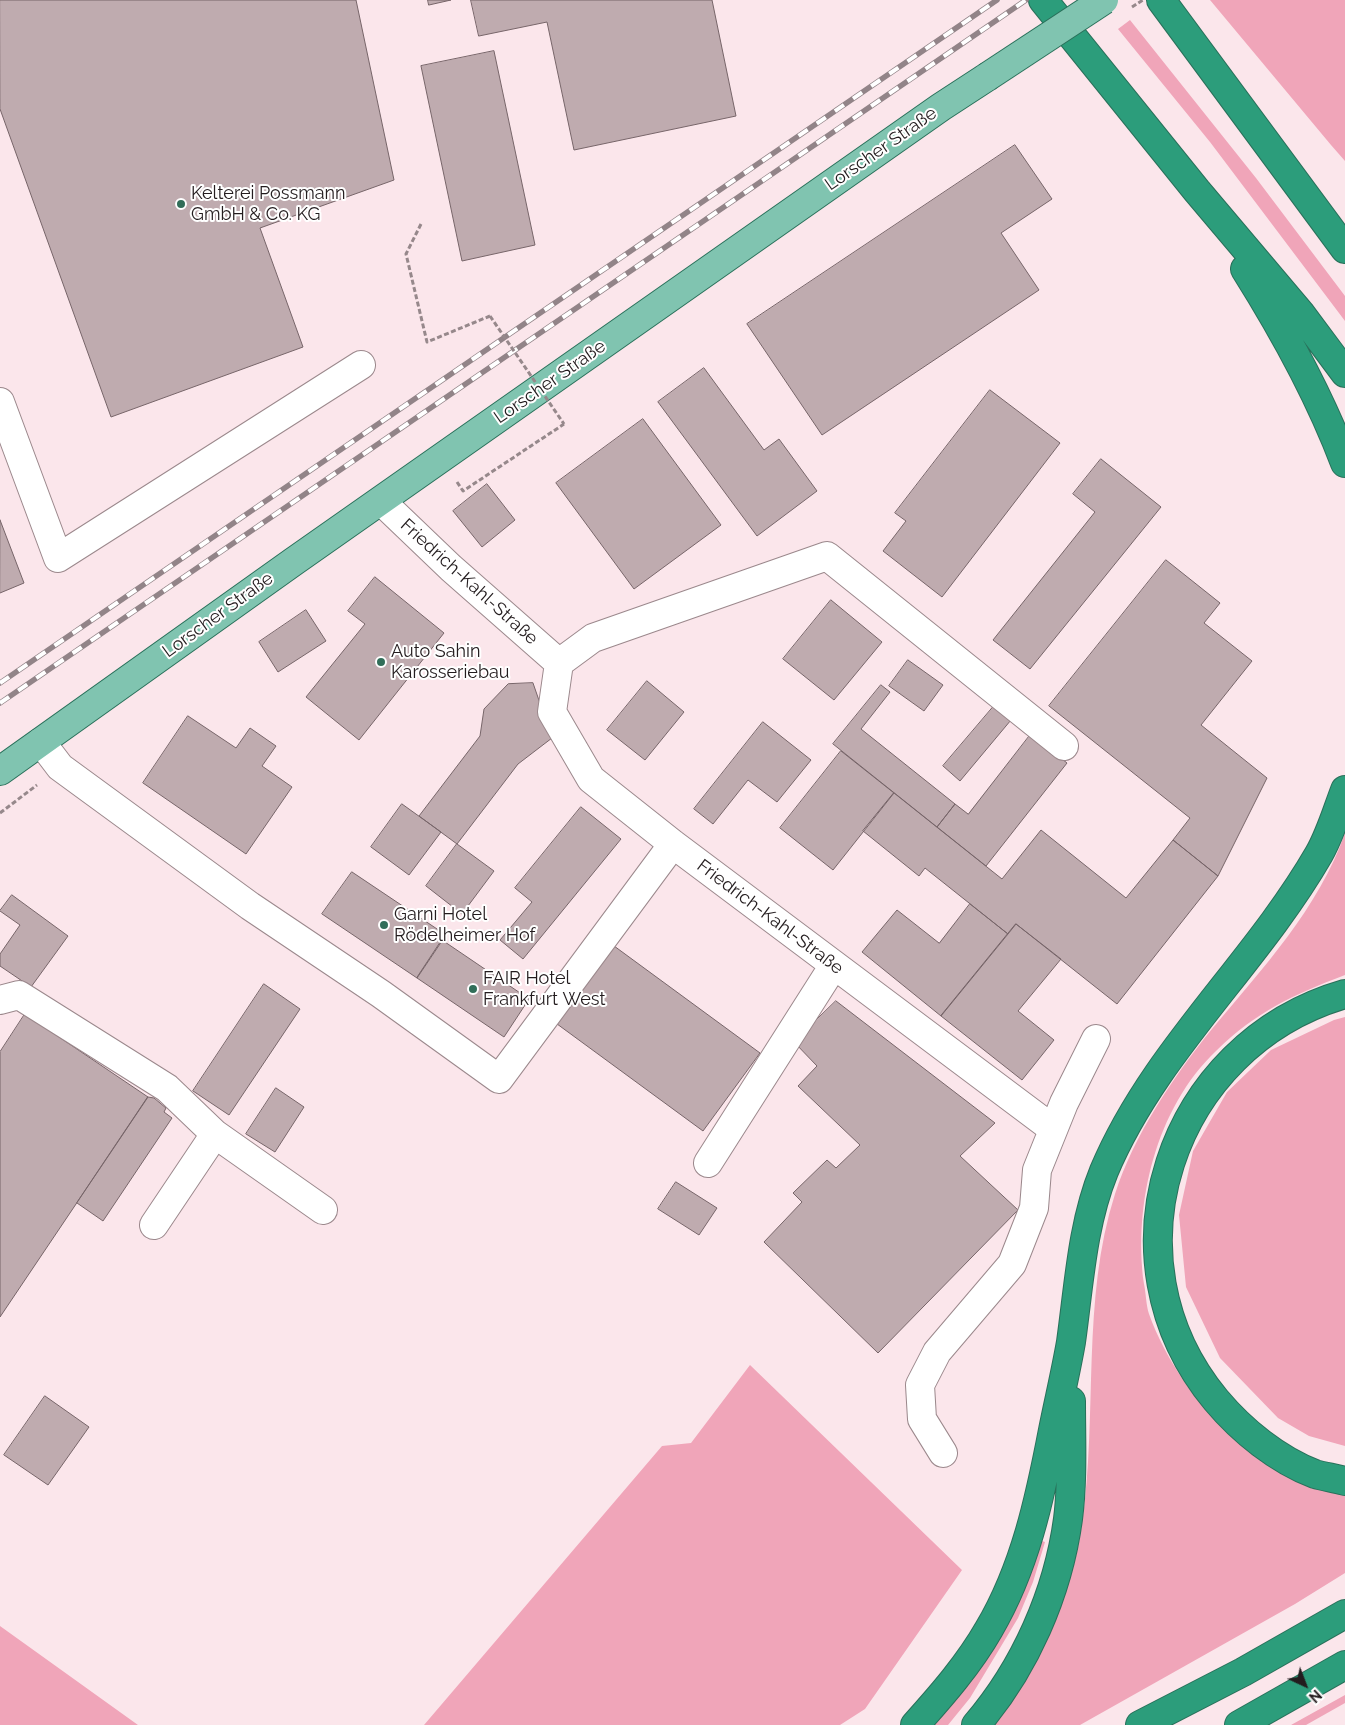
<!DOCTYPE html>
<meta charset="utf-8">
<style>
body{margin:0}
#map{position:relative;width:1345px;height:1725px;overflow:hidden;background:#fbe6eb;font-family:Raleway,sans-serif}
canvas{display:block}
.north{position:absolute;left:1280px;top:1660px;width:50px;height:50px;-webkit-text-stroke:4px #fff;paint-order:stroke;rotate:137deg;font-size:14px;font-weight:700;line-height:20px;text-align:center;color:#231c1e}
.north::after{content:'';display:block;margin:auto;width:18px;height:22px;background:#231c1e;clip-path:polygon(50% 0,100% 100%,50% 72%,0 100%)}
</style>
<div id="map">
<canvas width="1345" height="1725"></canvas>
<div class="north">N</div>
</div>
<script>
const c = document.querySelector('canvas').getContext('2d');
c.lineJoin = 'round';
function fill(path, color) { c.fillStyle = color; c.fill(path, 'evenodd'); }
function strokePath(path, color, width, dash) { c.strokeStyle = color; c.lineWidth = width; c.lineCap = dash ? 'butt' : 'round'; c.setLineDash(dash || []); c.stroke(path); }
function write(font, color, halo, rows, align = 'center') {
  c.font = font + ' Raleway,sans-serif'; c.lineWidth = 4; c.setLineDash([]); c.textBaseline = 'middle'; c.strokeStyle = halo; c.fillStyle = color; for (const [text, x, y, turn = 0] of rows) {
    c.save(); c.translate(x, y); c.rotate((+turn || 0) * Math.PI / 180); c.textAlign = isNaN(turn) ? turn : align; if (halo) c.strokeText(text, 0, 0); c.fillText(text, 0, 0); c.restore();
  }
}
fill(new Path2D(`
 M1210,0H1345V161L1331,145Z
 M1130,20L1256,178L1345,296V321L1210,142L1118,29Z
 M1345,833V975C1293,995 1257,1011 1216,1051C1156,1108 1133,1204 1144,1284C1146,1293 1146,1305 1149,1314C1164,1356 1198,1409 1234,1436C1244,1444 1257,1448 1268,1454C1294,1467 1319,1480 1345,1493V1573L1295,1604L1080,1725H993C1037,1665 1072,1598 1082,1524C1098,1415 1081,1300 1115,1194C1134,1135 1173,1077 1212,1029C1262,969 1319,908 1345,833Z
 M1345,1017V1446L1309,1436L1278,1418L1220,1358L1186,1287L1179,1215L1193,1151L1227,1092L1271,1050L1334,1020Z
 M750,1365L962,1570L865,1709L840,1725H424L662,1446L691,1443Z
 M1042,1541L1045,1542L1033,1582L1018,1618L970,1698L948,1725H931L1019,1598Z
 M0,1626L138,1725H0Z
 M1345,1695V1703L1306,1725H1291Z`), '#f0a5b9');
const building = new Path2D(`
 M0,0H356L394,180L260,228L303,347L111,417L0,109Z
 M428,0H451L429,5Z
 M471,0H712L736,116L574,150L547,22L479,36Z
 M494,51L535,245L462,261L421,66Z
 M1015,145L1052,199L1001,233L1039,290L822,435L747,324Z
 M704,368L764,450L779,439L817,491L757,536L658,402Z
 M990,390L1060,443L942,597L883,551L906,521L895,513Z
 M643,419L721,525L634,589L556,483Z
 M1101,459L1161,507L1030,669L993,640L1095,512L1073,494Z
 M487,484L515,520L482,547L453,511Z
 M0,520L24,583L0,593Z
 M1166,560L1220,603L1204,623L1252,661L1201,725L1267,778L1218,876L1173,840L1190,818L1049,706Z
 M375,577L444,633L359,740L306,697L365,624L348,611Z
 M831,600L882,642L834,700L783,659Z
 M306,610L326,641L278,672L259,642Z
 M908,660L943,685L924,711L889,686Z
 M647,681L684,712L645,760L607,730Z
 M533,683L552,738L518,764L457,844L419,816L480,736L484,709L508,684Z
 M881,685L890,692L861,729L955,804L937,827L833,744Z
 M994,706L1011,720L960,781L943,766Z
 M188,716L236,748L250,728L276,746L262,766L292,787L246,854L143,783Z
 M763,722L811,760L777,802L748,780L713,824L694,809Z
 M1031,734L1067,763L986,866L937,827L955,804L968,814Z
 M841,751L894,793L833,870L780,828Z
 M894,793L1002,879L1041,830L1126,898L1173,840L1218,876L1117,1004L1016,924L1008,934L925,868L919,876L863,831Z
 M402,804L441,832L409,875L371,847Z
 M581,807L621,839L523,959L500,940L532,902L515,888Z
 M457,844L494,871L462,914L426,886Z
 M352,872L446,935L417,978L322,914Z
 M12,895L68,936L31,987L0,966V954L20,925L0,911Z
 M970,904L1008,934L941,1016L862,952L897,910L939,943Z
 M1016,924L1061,959L1018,1011L1054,1040L1022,1080L941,1016Z
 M442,940L529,999L504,1037L417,978Z
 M610,943L760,1053L703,1131L553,1021Z
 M264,984L300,1009L229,1115L193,1091Z
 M836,1001L995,1123L960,1156L1018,1210L878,1353L764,1242L802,1202L793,1193L827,1160L836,1168L860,1145L798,1086L817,1066L794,1042Z
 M25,1014L148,1097L0,1317V1052Z
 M276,1088L304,1107L275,1152L246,1134Z
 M148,1097L154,1098L166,1108L164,1112L172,1118L103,1221L77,1203Z
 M676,1182L717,1208L699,1235L658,1209Z
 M45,1396L89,1427L48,1485L4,1455Z`);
fill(building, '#bfabaf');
strokePath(building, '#776569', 1);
const minor = new Path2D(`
 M0,402L58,558L361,365
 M381,501L451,568L559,663L552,712L591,779L673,844L1053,1129
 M559,663L593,638L827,556L1064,746
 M41,742L60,767L250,906L381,994L499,1079L673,844
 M0,1000L19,995L167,1088L215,1134L154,1225
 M215,1134L323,1210
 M708,1163L834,965
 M943,1453L922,1419L920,1385L937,1352L1012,1264L1034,1208L1037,1170L1064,1103L1096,1039`);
const major = new Path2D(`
 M0,771L293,562L941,107L987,77`);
const highway = new Path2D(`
 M1043,0L1197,191L1301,314L1345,373
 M1161,0L1345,249
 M1245,269C1284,331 1319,394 1345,463
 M1345,994C1169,1045 1098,1258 1216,1400C1242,1431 1278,1460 1315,1474C1325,1477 1335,1478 1345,1481
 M915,1725C942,1695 969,1664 989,1629C1025,1568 1040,1498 1053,1430C1059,1400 1066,1371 1071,1342C1079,1285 1082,1225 1104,1171C1154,1052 1255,965 1319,854C1330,835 1337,811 1345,790
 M976,1725C1025,1668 1058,1593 1068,1519C1073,1480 1071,1440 1071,1401
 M1140,1725L1243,1672L1345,1614
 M1239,1725L1345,1665`);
strokePath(minor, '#9b888c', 30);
strokePath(major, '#29705a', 30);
strokePath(highway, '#29705a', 30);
strokePath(new Path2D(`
 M421,224L406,254L427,342L490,316
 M457,482L463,491L564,424
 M0,813L37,785`), '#96888b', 3, [5, 2.5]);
strokePath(minor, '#fff', 28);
strokePath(major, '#80c4b0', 28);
strokePath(highway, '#2c9d7b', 28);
const rail = new Path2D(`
 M0,683L997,0
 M0,703L1026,0`);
strokePath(rail, '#928488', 5.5);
strokePath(rail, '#fff', 4, [11]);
const majorBridge = new Path2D(`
 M987,77L1104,0`);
strokePath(majorBridge, '#29705a', 30, []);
strokePath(new Path2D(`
 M1132,7L1143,0
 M490,316L564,424`), '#96888b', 3, [5, 2.5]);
strokePath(majorBridge, '#80c4b0', 28);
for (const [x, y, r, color] of [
 [181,204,5,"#316e59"],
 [381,662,5,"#316e59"],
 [384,925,5,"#316e59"],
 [473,989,5,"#316e59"]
]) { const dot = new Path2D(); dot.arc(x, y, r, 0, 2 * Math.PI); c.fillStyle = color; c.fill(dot); strokePath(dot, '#fff', 2); }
write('18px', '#231c1e', '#fff', [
 ["Lorscher Straße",881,149,-35],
 ["Lorscher Straße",550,382,-35],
 ["Friedrich-Kahl-Straße",469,582,42],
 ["Lorscher Straße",218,615,-36],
 ["Friedrich-Kahl-Straße",770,917,37]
]);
write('18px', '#231c1e', '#fff', [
 ["Kelterei Possmann",191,194],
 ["GmbH & Co. KG",191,215],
 ["Auto Sahin",391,652],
 ["Karosseriebau",391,673],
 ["Garni Hotel",394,915],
 ["Rödelheimer Hof",394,936],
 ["FAIR Hotel",483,979],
 ["Frankfurt West",483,1000]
], 'left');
</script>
